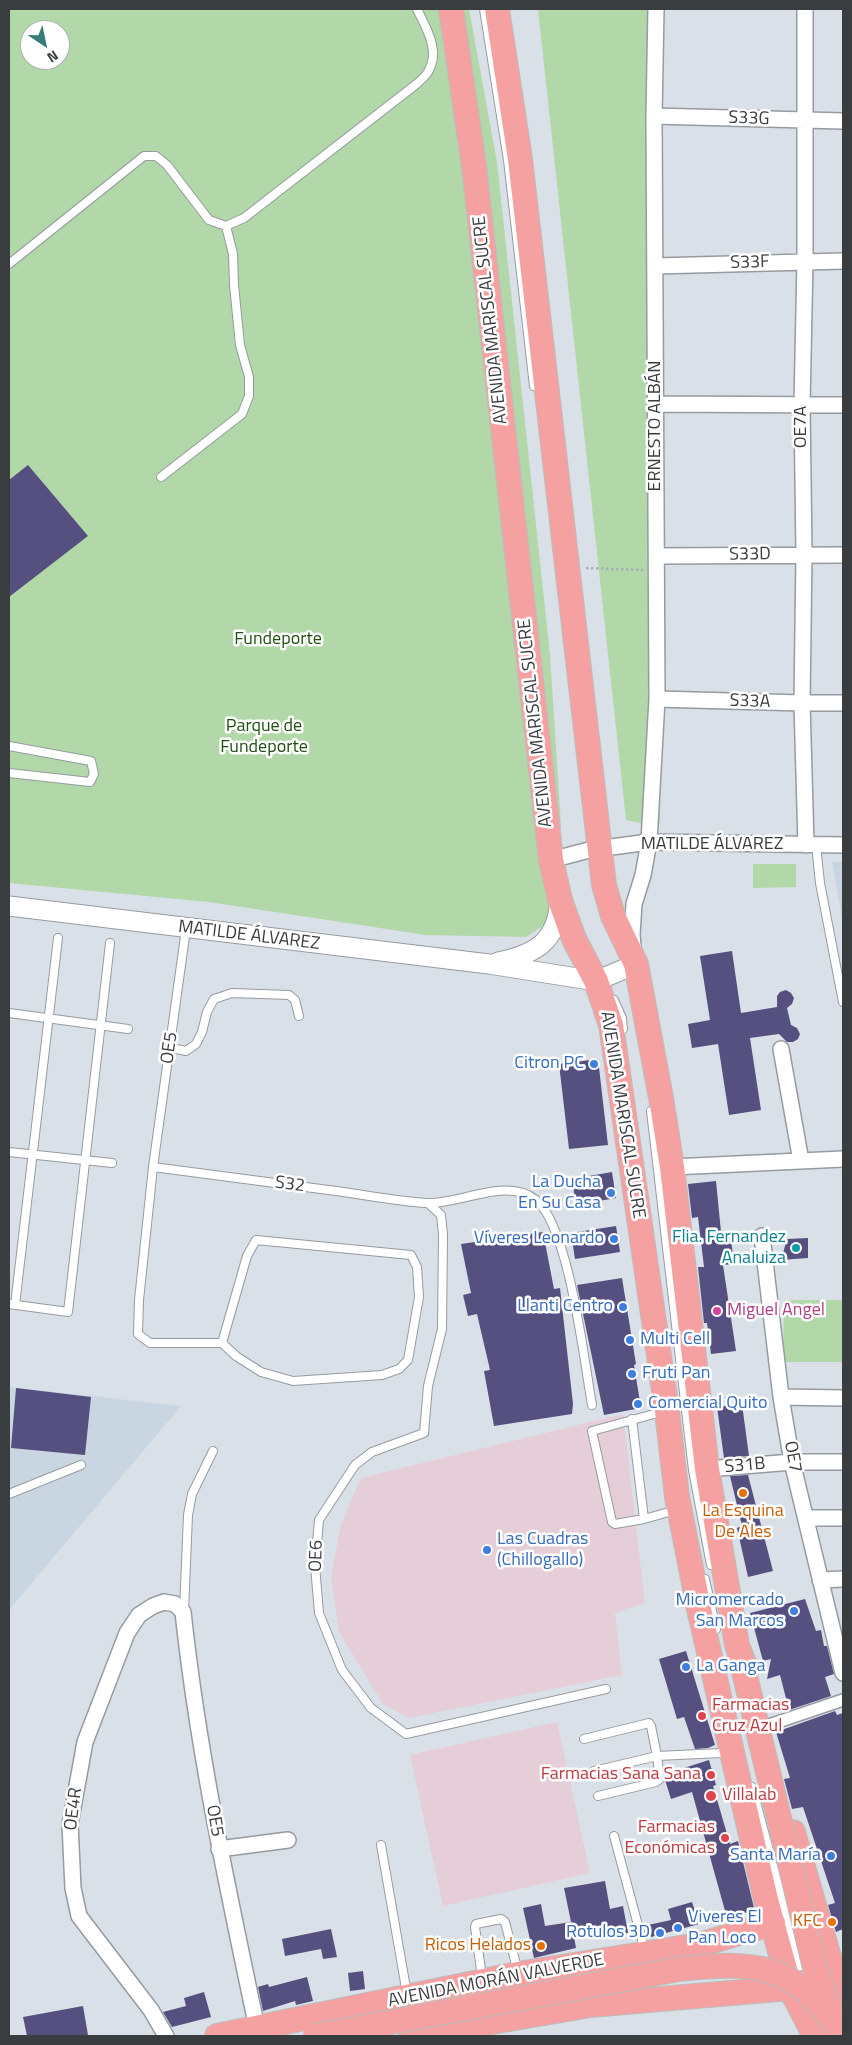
<!DOCTYPE html>
<meta charset="utf-8">
<style>
body{margin:0}
#map{position:relative;width:852px;height:2045px;overflow:hidden;background:#dae0e7;font-family:"Titillium Web",sans-serif}
canvas{display:block}
.frame{position:absolute;inset:0;border:10px solid #3a3d3f;pointer-events:none}
.north{position:absolute;left:20px;top:20px;width:50px;height:50px;box-sizing:border-box;background:#fff;border:1px solid #b0b1b2;border-radius:50%;rotate:146deg;font-size:14px;font-weight:700;line-height:20px;text-align:center;color:#3a3d3f}
.north::after{content:'';display:block;margin:auto;width:18px;height:22px;background:#367e78;clip-path:polygon(50% 0,100% 100%,50% 72%,0 100%)}
</style>
<div id="map">
<canvas width="852" height="2045"></canvas>
<div class="frame"></div>
<div class="north">N</div>
</div>
<script>
const c = document.querySelector('canvas').getContext('2d');
c.lineJoin = 'round';
function fill(path, color) { c.fillStyle = color; c.fill(path, 'evenodd'); }
function strokePath(path, color, width, dash) { c.strokeStyle = color; c.lineWidth = width; c.lineCap = dash ? 'butt' : 'round'; c.setLineDash(dash || []); c.stroke(path); }
function write(font, color, halo, rows, align = 'center') {
  c.font = font + ' "Titillium Web",sans-serif'; c.lineWidth = 5; c.setLineDash([]); c.textBaseline = 'middle'; c.strokeStyle = halo; c.fillStyle = color; for (const [text, x, y, turn = 0] of rows) {
    c.save(); c.translate(x, y); c.rotate((+turn || 0) * Math.PI / 180); c.textAlign = isNaN(turn) ? turn : align; if (halo) c.strokeText(text, 0, 0); c.fillText(text, 0, 0); c.restore();
  }
}
fill(new Path2D(`
 M623,1414L645,1603L615,1613L622,1675L409,1718L383,1704L339,1632L331,1577L341,1524L361,1478Z
 M557,1722L590,1873L443,1906L410,1755Z`), '#e6ced8');
fill(new Path2D(`
 M832,862H843V923Z
 M9,1387L181,1406L9,1610Z`), '#c9d5e1');
fill(new Path2D(`
 M9,9H469L497,162L550,655L561,825L559,890L551,921L526,937L426,935L209,902L9,883ZM30,30H60V60H30Z
 M538,9H651L660,823L649,825L626,820Z
 M753,864H796V887L753,888Z
 M784,1300H843V1362H783Z`), '#b2d7a9');
fill(new Path2D(`
 M28,465L88,536L9,597V480Z
 M732,951L741,1013L777,1007V996L780,992L786,990L791,993L794,998L792,1004L787,1008L791,1025L797,1028L800,1034L798,1039L793,1042H787L779,1034L750,1038L761,1110L729,1115L718,1044L692,1048L688,1024L710,1020L700,956Z
 M598,1059L608,1145L569,1149L559,1064Z
 M612,1172L616,1198L576,1205L572,1179Z
 M716,1181L721,1232L730,1231L734,1264L723,1265L736,1351L711,1354L707,1323H704L698,1267H704L698,1217L692,1218L688,1184Z
 M616,1226L620,1252L575,1259L571,1233Z
 M543,1232L554,1289L560,1288L573,1404L572,1414L494,1426L484,1371L490,1370L477,1314L468,1316L463,1295L471,1293L461,1244Z
 M808,1238V1258L781,1260L787,1239Z
 M622,1278L636,1364L634,1365L641,1408L604,1415L577,1285Z
 M16,1388L91,1397L85,1455L11,1448Z
 M742,1404L749,1456L724,1458L717,1407Z
 M748,1475L773,1571L748,1577L737,1528L742,1526L730,1476Z
 M805,1599L816,1631L821,1630L824,1646H827L834,1674L825,1677L831,1696L789,1710L780,1675L767,1679L771,1659L763,1661L750,1613Z
 M686,1651L715,1745L708,1748L695,1749L684,1717L677,1719L659,1659Z
 M835,1711L837,1715L843,1713V1929L836,1932L828,1905L835,1903L803,1807L792,1809L784,1779L790,1778L776,1732Z
 M709,1760L716,1785L713,1786L730,1844L738,1841L754,1908L752,1911L727,1918L692,1792L671,1799L665,1780V1774Z
 M605,1881L610,1909L623,1906L628,1933L607,1937L606,1932L574,1937L576,1948L534,1958L523,1908L541,1904L545,1926L571,1922L564,1888Z
 M692,1902L699,1924L651,1937L648,1925L671,1920L668,1909Z
 M331,1929L337,1957L323,1959L321,1949L285,1956L282,1939Z
 M363,1971L365,1989L350,1991L348,1973Z
 M307,1977L313,2001L296,2005L295,2001L263,2011L258,1987L268,1984L269,1987Z
 M204,1992L211,2017L172,2027L163,2012L186,2006L184,1998Z
 M83,2006L88,2035L27,2036L23,2017Z`), '#565080');
const service = new Path2D(`
 M484,9L508,160L534,386
 M9,264L144,156H156L167,165L209,220L226,226L244,218L414,86C419,82 425,77 428,72C441,51 426,28 417,9
 M161,477L242,414L249,396V377L240,345L234,285L233,254L226,226
 M9,746L91,761L94,774L90,782L9,773
 M816,845L820,883L843,1002
 M186,929L153,1167L139,1300L138,1334L150,1343H222L236,1356L261,1372L293,1381L382,1375L399,1369L408,1360L419,1297L417,1267L411,1255L256,1240L247,1256L222,1343
 M614,1000L622,1018L623,1029
 M9,1013L128,1029
 M171,1048L186,1051L196,1044L202,1032L207,1012L214,999L232,993L289,995L295,1000L299,1016
 M651,1111L693,1470L711,1565
 M9,1152L112,1163
 M153,1167C214,1175 275,1183 336,1191C366,1195 396,1201 426,1203C460,1205 507,1176 536,1200C569,1227 584,1360 592,1405
 M428,1203L441,1215L443,1235L442,1329L428,1386L424,1433L372,1452L355,1465L319,1520L315,1566L319,1613L342,1670L371,1708L406,1734L606,1689
 M9,1304L68,1312L110,943
 M15,1305L58,938
 M632,1419L644,1519L615,1524L612,1522L592,1431L665,1411
 M9,1494L81,1465
 M644,1519L676,1510
 M705,1579L716,1629
 M184,1611L188,1515L192,1494L213,1451
 M584,1739L649,1723L651,1726L657,1756L721,1753L729,1751
 M594,1771L657,1756L660,1779L656,1782L598,1796
 M752,1787L804,1981
 M614,1836L645,1951
 M381,1845L407,1994
 M482,1977L475,1927L476,1924L501,1919L505,1922L518,1972`);
const pedestrian = new Path2D(`
 M766,1726L843,1700`);
const minor = new Path2D(`
 M805,9V261L802,405L804,554L802,703L806,845
 M654,116L843,121
 M656,266L843,261
 M656,404L843,405
 M657,556L843,555
 M657,699L802,703H843
 M551,860L589,850L649,842L843,845
 M633,947L632,934L634,904L643,875L649,842L657,699L654,116L656,9
 M781,1049L801,1161
 M672,1167L843,1159
 M762,1236L781,1397L792,1462L843,1673
 M781,1397L843,1398
 M707,1469L792,1462H843
 M806,1518H843
 M820,1580L843,1579
 M219,1849L288,1840
 M166,2036L151,2010L79,1916L73,1888L70,1824L85,1742L127,1633L139,1615L153,1606L164,1602L175,1604L183,1612C198,1752 228,1890 257,2028`);
const tertiary = new Path2D(`
 M9,906L489,964L596,981L636,964
 M498,962C536,954 557,942 560,900`);
const primary = new Path2D(`
 M451,9L474,166L551,860L560,900L574,939L596,981L611,1025L667,1411L677,1497L699,1609L766,1900L790,1988L815,2036
 M497,9L520,159L604,885L613,916L636,964L661,1098L672,1167L707,1469L737,1645L747,1670
 M793,1832L833,1971L843,1997
 M217,2036L518,1974L699,1945L773,1923
 M411,2036L590,2005L790,1988L803,1982`);
strokePath(service, '#969ba1', 10);
strokePath(pedestrian, '#969ba1', 14);
strokePath(minor, '#969ba1', 18);
strokePath(tertiary, '#969ba1', 21);
strokePath(primary, '#bcbdbe', 26);
strokePath(new Path2D(`
 M586,568L643,570
 M842,1227H843`), '#a8adb2', 2.5, [2.5, 2.5]);
strokePath(service, '#fff', 8);
strokePath(pedestrian, '#fff', 11);
strokePath(minor, '#fff', 15);
strokePath(tertiary, '#fff', 19);
strokePath(primary, '#f6a1a1', 24);
const primaryBridge = new Path2D(`
 M739,1651L815,1968L830,2010
 M315,2036L679,1969C755,1961 794,1963 839,2030`);
strokePath(primaryBridge, '#bcbdbe', 26, []);
strokePath(primaryBridge, '#f6a1a1', 24);
for (const [x, y, r, color] of [
 [594,1064,5,"#3f7fe0"],
 [611,1193,5,"#3f7fe0"],
 [614,1239,5,"#3f7fe0"],
 [796,1248,5,"#0f9aa8"],
 [623,1307,5,"#3f7fe0"],
 [717,1311,5,"#d1479c"],
 [630,1340,5,"#3f7fe0"],
 [632,1374,5,"#3f7fe0"],
 [638,1404,5,"#3f7fe0"],
 [743,1493,5,"#e8710a"],
 [487,1550,5,"#3f7fe0"],
 [794,1611,5,"#3f7fe0"],
 [686,1667,5,"#3f7fe0"],
 [702,1716,5,"#e0444e"],
 [711,1775,5,"#e0444e"],
 [711,1796,6,"#e0444e"],
 [725,1838,5,"#e0444e"],
 [831,1856,5,"#3f7fe0"],
 [832,1922,5,"#e8710a"],
 [678,1928,5,"#3f7fe0"],
 [660,1933,5,"#3f7fe0"],
 [541,1946,5,"#e8710a"]
]) { const dot = new Path2D(); dot.arc(x, y, r, 0, 2 * Math.PI); c.fillStyle = color; c.fill(dot); strokePath(dot, '#fff', 2); }
write('18px', '#3a3d3f', '#fff', [
 ["S33G",749,119,2],
 ["S33F",750,263,-2],
 ["AVENIDA MARISCAL SUCRE",491,320,-96],
 ["ERNESTO ALBÁN",656,426,-90],
 ["OE7A",802,427,-90],
 ["S33D",750,555,-1],
 ["S33A",750,702,2],
 ["AVENIDA MARISCAL SUCRE",536,723,-96],
 ["MATILDE ÁLVAREZ",712,845],
 ["MATILDE ÁLVAREZ",249,936,7],
 ["OE5",170,1048,-82],
 ["AVENIDA MARISCAL SUCRE",622,1115,81],
 ["S32",290,1185,7],
 ["OE7",792,1457,79],
 ["S31B",745,1466,-5],
 ["OE6",317,1556,-88],
 ["OE4R",74,1809,-83],
 ["OE5",214,1821,80],
 ["AVENIDA MORÁN VALVERDE",496,1981,-11]
]);
write('18px', '#1f5012', '#fff', [
 ["Fundeporte",278,640],
 ["Parque de",264,727],
 ["Fundeporte",264,748]
]);
write('18px', '#366cbe', '#fff', [
 ["Citron PC",584,1064],
 ["La Ducha",601,1183],
 ["En Su Casa",601,1204],
 ["Víveres Leonardo",604,1239],
 ["Llanti Centro",613,1307],
 ["Multi Cell",640,1340,"left"],
 ["Fruti Pan",642,1374,"left"],
 ["Comercial Quito",648,1404,"left"],
 ["Las Cuadras",497,1540,"left"],
 ["(Chillogallo)",497,1561,"left"],
 ["Micromercado",784,1601],
 ["San Marcos",784,1622],
 ["La Ganga",696,1667,"left"],
 ["Santa María",821,1856],
 ["Viveres El",688,1918,"left"],
 ["Pan Loco",688,1939,"left"],
 ["Rotulos 3D",650,1933]
], 'right');
write('18px', '#0d838f', '#fff', [
 ["Flia. Fernandez",786,1238],
 ["Analuiza",786,1259]
], 'right');
write('18px', '#b23c85', '#fff', [
 ["Miguel Angel",727,1311]
], 'left');
write('18px', '#c56008', '#fff', [
 ["La Esquina",743,1512,"center"],
 ["De Ales",743,1533,"center"],
 ["KFC",822,1922],
 ["Ricos Helados",531,1946]
], 'right');
write('18px', '#be3a42', '#fff', [
 ["Farmacias",712,1706],
 ["Cruz Azul",712,1727],
 ["Farmacias Sana Sana",701,1775,"right"],
 ["Villalab",722,1796],
 ["Farmacias",715,1828,"right"],
 ["Económicas",715,1849,"right"]
], 'left');
</script>
